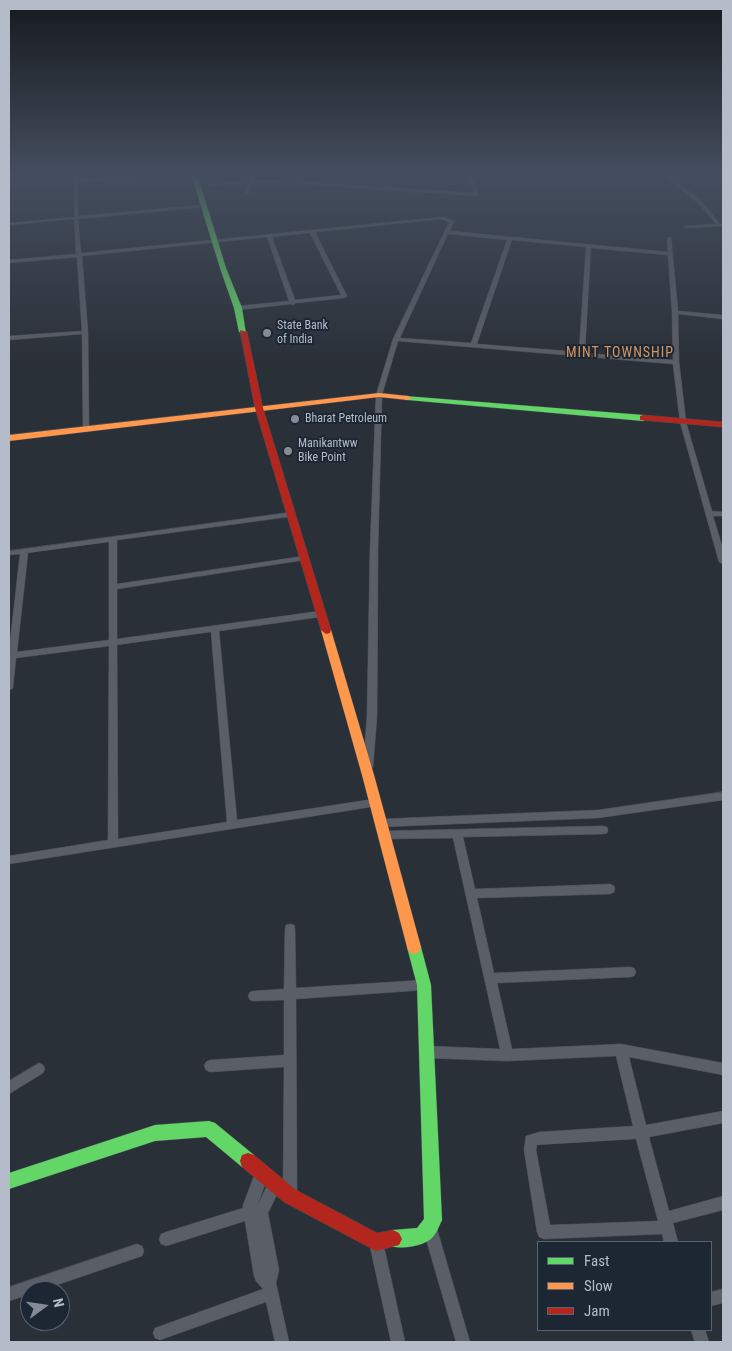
<!DOCTYPE html>
<style>
body{margin:0}
#map{position:relative;width:732px;height:1351px;overflow:hidden;background:#2a3038;font-family:"Roboto Condensed",sans-serif}
canvas{display:block}
.frame{position:absolute;inset:0;border:10px solid #b4bcc9;pointer-events:none}
.legend{position:absolute;left:537px;top:1241px;width:175px;height:90px;box-sizing:border-box;background:#1d2633;border:1px solid #59626f;margin:0;padding:6px 9px;list-style:none;font-size:15px;color:#b4bcc9}
.legend li{display:flex;align-items:center;gap:10px;height:25px}
.legend b{width:25px;border:1px solid #59626f}
.north{position:absolute;left:20px;top:1281px;width:50px;height:50px;box-sizing:border-box;background:#1d2633;border:1px solid #59626f;border-radius:50%;rotate:76deg;font-size:14px;font-weight:700;line-height:20px;text-align:center;color:#b4bcc9}
.north::after{content:'';display:block;margin:auto;width:18px;height:22px;background:#848b96;clip-path:polygon(50% 0,100% 100%,50% 72%,0 100%)}
</style>
<div id="map">
<canvas width="732" height="1351"></canvas>
<div class="frame"></div>
<ul class="legend">
<li><b style="height:6px;background:#63d668"></b>Fast</li>
<li><b style="height:6px;background:#ff974d"></b>Slow</li>
<li><b style="height:6px;background:#b3261e"></b>Jam</li>
</ul>
<div class="north">N</div>
</div>
<script>
const c = document.querySelector('canvas').getContext('2d');
c.lineJoin = 'round';
function strokePath(path, color, width, dash) { c.strokeStyle = color; c.lineWidth = width; c.lineCap = dash ? 'butt' : 'round'; c.setLineDash(dash || []); c.stroke(path); }
function fill(path, color) { c.fillStyle = color; c.fill(path, 'evenodd'); }
function write(font, color, halo, rows, align = 'center') {
  c.font = font + ' "Roboto Condensed",sans-serif'; c.lineWidth = 4; c.setLineDash([]); c.textBaseline = 'middle'; c.strokeStyle = halo; c.fillStyle = color; for (const [text, x, y, turn = 0] of rows) {
    c.save(); c.translate(x, y); c.rotate((+turn || 0) * Math.PI / 180); c.textAlign = isNaN(turn) ? turn : align; if (halo) c.strokeText(text, 0, 0); c.fillText(text, 0, 0); c.restore();
  }
}
const street = new Path2D(`
 M74,177H78V180L136,177L78,183V216L204,205L206,206L204,207L78,219L81,253L442,217L454,221L450,231L668,252L667,238L671,237L678,311L723,315V319L678,314L679,362L686,422L712,511L723,512V516H713L723,549V564L719,562L680,422L673,364L398,341L382,395L378,549L377,716L373,767L371,770L368,771L365,770L363,767L367,716L370,549L376,395L393,339L449,222L442,219L315,232L347,296L344,298L296,303L293,305L291,304L238,310L235,308L238,306L289,301L267,237L82,256L88,332L89,428L86,430L83,428L82,334L9,340V336L82,331L77,257L9,263V260L76,254L74,219L9,225V223L74,217ZM310,233L341,295L295,300L272,237ZM448,234L507,240L471,343L400,338ZM512,240L586,247L579,352L477,344ZM591,248L668,255L672,312L673,360L585,353Z
 M252,177H256L254,181H285L287,177H291L290,181L473,193L470,177H474L478,195L476,196L287,183H253L248,194L246,195L244,194L249,183L208,186L206,185L208,184L250,181Z
 M666,177H671L702,201L720,224H723V226L684,228V227L686,226L716,224L698,203Z
 M292,512H295V516L117,540V584L304,556L308,558L304,560L117,589V639L320,611L323,612L324,614L320,617L219,631L237,820L374,799L377,800L379,803L377,806L9,864V856L108,840L109,646L16,658L13,687L12,689L9,690V651L20,554L9,555V551ZM109,542V640L17,652L28,553ZM211,632L227,822L118,839L117,645Z
 M723,792V800L598,818L381,827L377,826L376,823L377,820L381,819L598,810Z
 M603,826L607,827L608,830L607,833L603,834L463,837L475,889L610,884L614,886L615,889L614,892L610,894L477,898L494,973L630,967L634,968L636,972L634,976L630,977L497,983L512,1049L621,1044L723,1063V1075L629,1057L646,1125L723,1111V1123L649,1137L669,1211L723,1196V1210L673,1223L678,1242H664L662,1234L544,1239L539,1237L537,1232L524,1150L526,1136L539,1132L633,1126L616,1056L507,1061L427,1058L423,1056L421,1052L423,1048L427,1046L500,1049L453,838L384,839L380,838L379,835L380,832L384,831ZM636,1139L658,1221L550,1225L536,1150L537,1145Z
 M290,924L294,925L295,929L296,988L424,980L428,981L430,985L428,989L424,990L296,999L297,1194L295,1199L290,1201L285,1199L283,1194L284,1067L210,1072L206,1070L204,1066L206,1062L210,1060L284,1055V1000L254,1001L250,1000L248,996L250,992L254,991L284,989L285,929L286,925Z
 M39,1063L43,1065L45,1069L43,1073L9,1094V1081Z
 M262,1166L267,1168L269,1173L257,1207L270,1179L275,1177L280,1179L282,1184L268,1213L279,1270L276,1283L289,1342H275L266,1302L160,1340L155,1338L153,1333L155,1328L263,1289L256,1281L254,1276L245,1221L166,1246L161,1244L159,1239L161,1234L166,1232L243,1208V1205L257,1168Z
 M430,1222L435,1224L437,1229L470,1342H456L423,1229L425,1224Z
 M376,1235L381,1237L383,1242L405,1342H391L369,1242L371,1237Z
 M137,1244L142,1246L144,1251L142,1256L39,1291H30V1294L9,1301V1287Z
 M723,1289V1303L711,1306V1292Z
 M691,1330H705L709,1342H695Z`);
const fast = new Path2D(`
 M192,177H198L226,268L242,308L246,334L239,332L234,308L220,268Z
 M405,396L643,415L647,418L643,421L408,400H405Z
 M414,940L419,942L421,947L431,985L442,1220C439,1226 437,1233 432,1238C422,1247 399,1250 387,1245L384,1239L387,1233L393,1230L417,1228L424,1219L417,985L407,947L409,942Z
 M209,1121L215,1123L254,1155L256,1161L254,1167L248,1169L242,1167L206,1137L155,1141L9,1189V1173L155,1125Z`);
const slow = new Path2D(`
 M379,393L408,396L412,398L408,400L379,397L9,441V435Z
 M326,626L331,630L374,775L421,947L419,952L414,954L409,952L407,947L362,775L321,630Z`);
const jam = new Path2D(`
 M240,330L247,332L263,408L331,630L330,633L326,634L321,630L255,408Z
 M643,415L723,422V427L640,420V416Z
 M248,1153L254,1155L296,1190L377,1233L393,1230L399,1233L402,1239L399,1245L376,1251L284,1202L242,1167L240,1161L242,1155Z`);
strokePath(street, '#484c53', 1);
strokePath(fast, '#484c53', 1);
strokePath(slow, '#484c53', 1);
strokePath(jam, '#484c53', 1);
fill(street, '#5a5e66');
fill(fast, '#63d668');
fill(slow, '#ff974d');
fill(jam, '#b3261e');
const sky = c.createLinearGradient(0, 0, 0, 366);
sky.addColorStop(0, '#171a1f');
sky.addColorStop(0.48, '#444e5e');
sky.addColorStop(1, '#444e5e00');
c.fillStyle = sky;
c.fillRect(0, 0, 732, 366);
for (const [x, y, r, color] of [
 [267,333,5,"#848b96"],
 [295,419,5,"#848b96"],
 [288,451,5,"#848b96"]
]) { const dot = new Path2D(); dot.arc(x, y, r, 0, 2 * Math.PI); c.fillStyle = color; c.fill(dot); strokePath(dot, '#1d2633', 2); }
write('12px', '#b4bcc9', '#1d2633', [
 ["State Bank",277,326],
 ["of India",277,340],
 ["Bharat Petroleum",305,419],
 ["Manikantww",298,444],
 ["Bike Point",298,458]
], 'left');
c.letterSpacing = '1px';
write('14px', '#d59563', '#1d2633', [
 ["MINT TOWNSHIP",620,353]
]);
c.letterSpacing = '0px';
</script>
